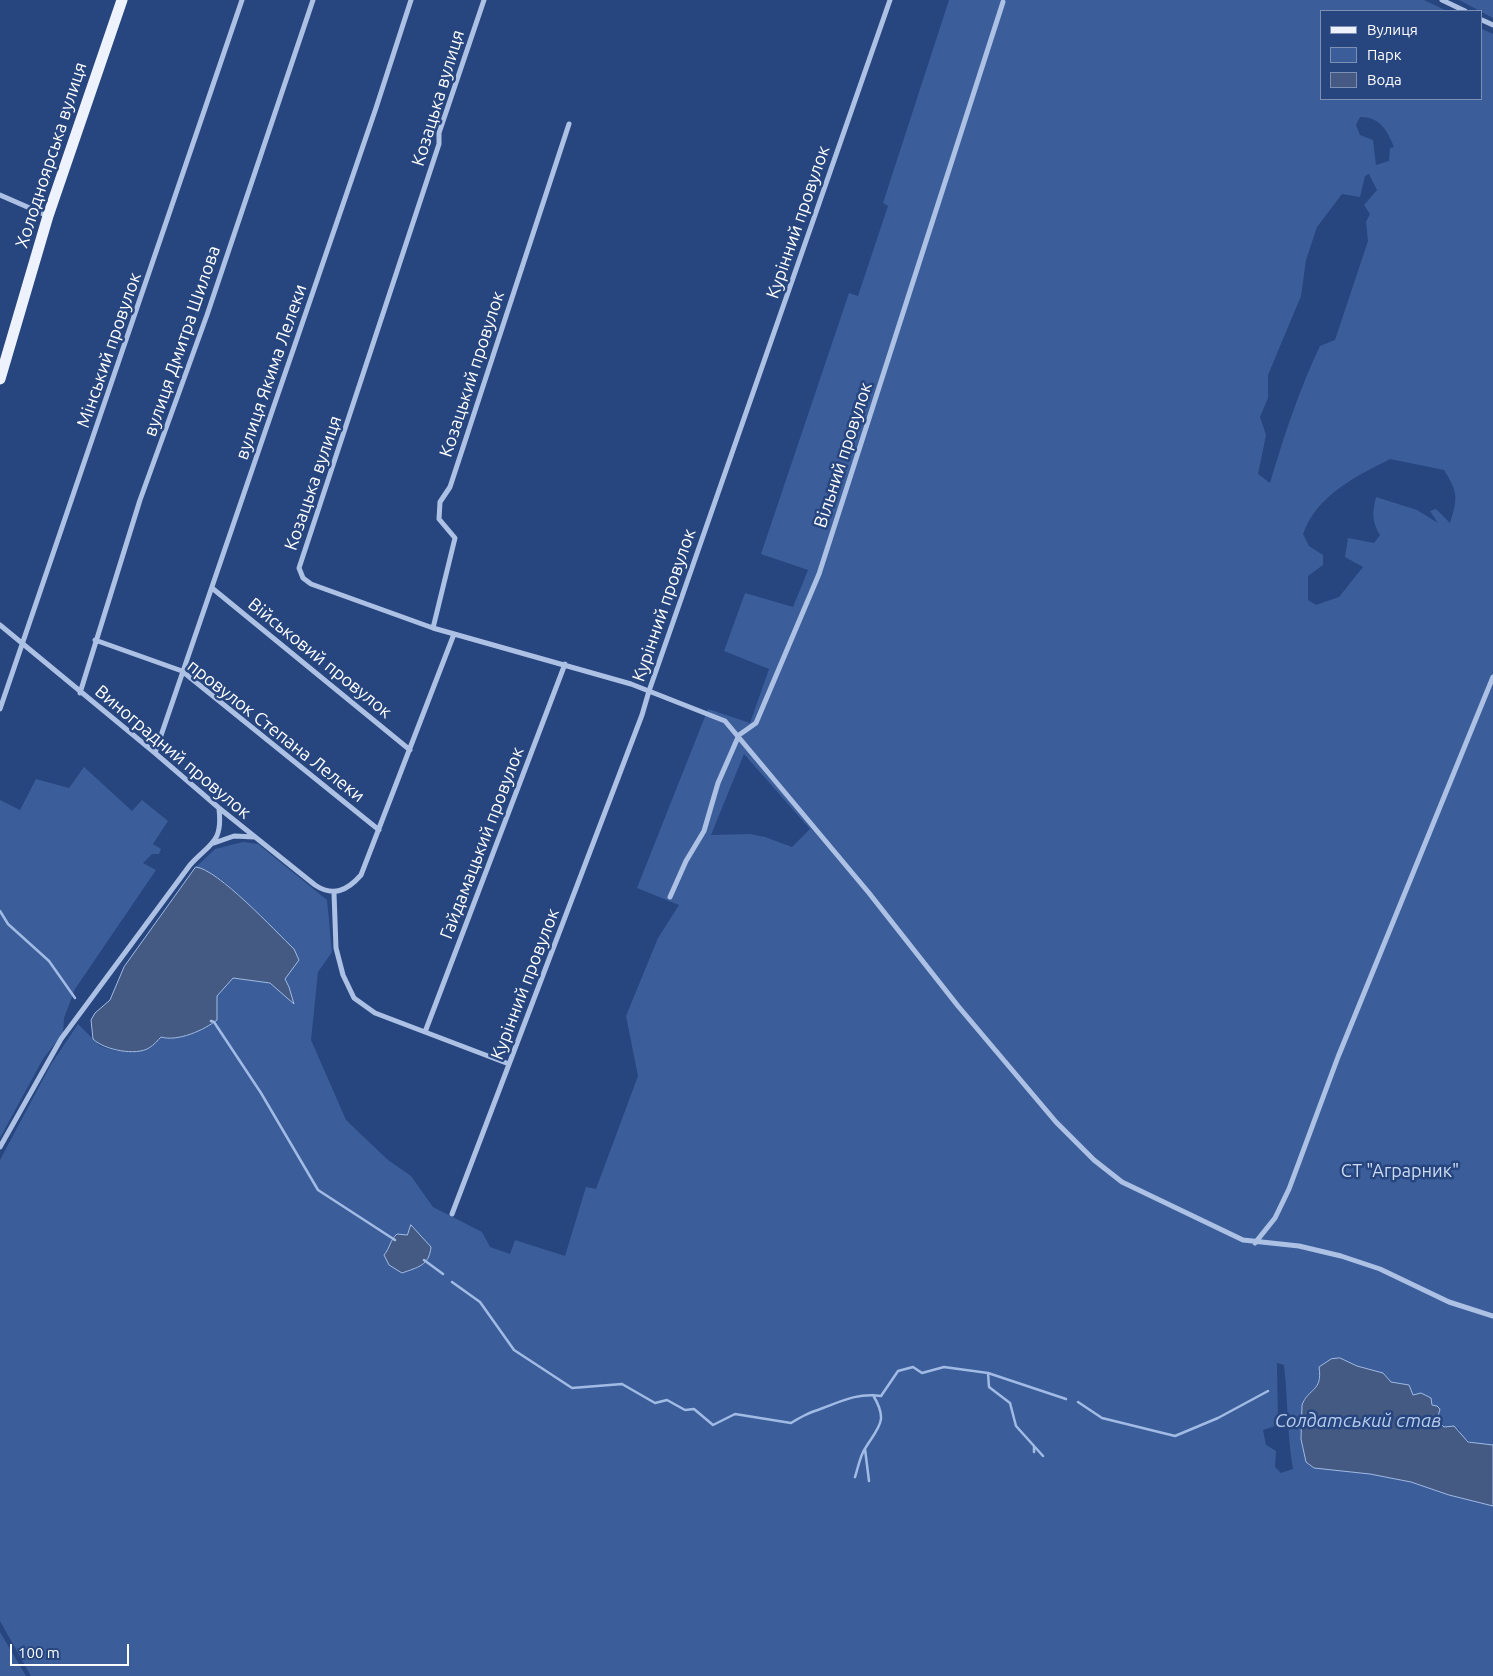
<!DOCTYPE html>
<meta charset="utf-8">
<style>
body{margin:0}
#map{position:relative;width:1493px;height:1676px;overflow:hidden;background:#27457e;font-family:Ubuntu,sans-serif}
canvas{display:block}
.legend{position:absolute;left:1320px;top:10px;width:162px;height:90px;box-sizing:border-box;background:#27457e;border:1px solid #7d8fb2;margin:0;padding:6px 9px;list-style:none;font-size:15px;color:#fff}
.legend li{display:flex;align-items:center;gap:10px;height:25px}
.legend b{width:25px;border:1px solid #7d8fb2}
.scale{position:absolute;left:10px;top:1644px;width:119px;height:22px;box-sizing:border-box;border:2px solid #fff;border-top:0;padding-left:6px;font-size:15px;line-height:18px;white-space:nowrap;color:#fff;-webkit-text-stroke:4px #27457e;paint-order:stroke}
</style>
<div id="map">
<canvas width="1493" height="1676"></canvas>
<ul class="legend">
<li><b style="height:6px;background:#edf2fd"></b>Вулиця</li>
<li><b style="height:14px;background:#3b5e9b"></b>Парк</li>
<li><b style="height:14px;background:#445a83"></b>Вода</li>
</ul>
<div class="scale">100 m</div>
</div>
<script>
const c = document.querySelector('canvas').getContext('2d');
c.lineJoin = 'round';
function fill(path, color) { c.fillStyle = color; c.fill(path, 'evenodd'); }
function strokePath(path, color, width, dash) { c.strokeStyle = color; c.lineWidth = width; c.lineCap = dash ? 'butt' : 'round'; c.setLineDash(dash || []); c.stroke(path); }
function write(font, color, halo, rows, align = 'center') {
  c.font = font + ' Ubuntu,sans-serif'; c.lineWidth = 5; c.setLineDash([]); c.textBaseline = 'middle'; c.strokeStyle = halo; c.fillStyle = color; for (const [text, x, y, turn = 0] of rows) {
    c.save(); c.translate(x, y); c.rotate((+turn || 0) * Math.PI / 180); c.textAlign = isNaN(turn) ? turn : align; if (halo) c.strokeText(text, 0, 0); c.fillText(text, 0, 0); c.restore();
  }
}
fill(new Path2D(`
 M949,0H1424L1447,11H1322V99H1482V29L1493,34V1445C1478,1443 1464,1445 1459,1429L1444,1427L1437,1419L1438,1414L1432,1405L1413,1395L1409,1385L1391,1382L1383,1373L1357,1366L1340,1358L1321,1378L1315,1390L1303,1400L1301,1438L1306,1462L1314,1468L1370,1474L1411,1482L1449,1495L1493,1506V1676H31L0,1621V1160L50,1066L78,1024L100,1046L116,1051L149,1049L161,1037C177,1042 205,1030 217,1019V996L233,978L270,983L293,1003L289,987L284,979L299,960C281,938 222,869 196,867L215,849L243,842L258,844L327,900L332,952L318,972L311,1040L346,1120L388,1160L411,1176L433,1207L482,1232L490,1247L510,1254L515,1240L565,1256L586,1187L596,1189L638,1076L626,1016L658,938L679,905L637,888L708,709L750,723L769,669L724,651L745,593L793,607L808,570L761,554L849,293L858,296L888,206L883,203ZM1360,117C1380,117 1387,130 1394,147L1390,148L1389,161L1376,165L1373,140L1360,135L1356,125ZM1369,174L1377,190L1364,205L1370,214L1366,222L1368,241L1335,340L1320,346C1299,390 1284,436 1270,483L1258,474L1266,435L1260,417L1268,398V375L1301,296L1306,260L1317,227L1342,194L1360,197L1365,176ZM1390,459L1444,470C1458,492 1458,498 1450,523L1436,509L1430,511L1438,523L1417,510L1376,497C1372,512 1372,522 1380,535L1374,543L1348,538L1345,557L1363,567L1339,597L1316,605L1308,600V576L1323,565V555L1309,546L1303,534C1317,495 1355,477 1390,459ZM744,754L810,829L792,847L765,837L750,834L711,835ZM407,1235L426,1262L402,1273L384,1255ZM1277,1363L1284,1365C1288,1400 1287,1434 1293,1469L1281,1473L1275,1467L1276,1451L1266,1445L1263,1430L1278,1425Z
 M1459,0H1493V18Z
 M84,767L132,811L142,800L168,821L153,844L161,849L159,854H152L143,863L156,870L75,989L64,1018L63,1033L43,1059L0,1138V800L20,810L36,779L69,788Z
 M0,1632L26,1676H0Z`), '#3b5e9b');
const water = new Path2D(`
 M196,867C218,869 275,931 294,949L299,960L285,979L289,987L294,1004L270,983L233,978L217,996V1020C204,1030 178,1042 161,1037C158,1040 154,1045 149,1048C136,1056 104,1050 93,1039L91,1020L95,1013L110,1000L124,967Z
 M411,1225L431,1247C429,1266 418,1267 402,1273L389,1265L384,1255C390,1248 390,1240 397,1234L407,1235Z
 M1340,1358L1357,1366L1383,1373L1391,1382L1409,1385L1413,1395L1421,1393L1431,1398L1432,1405L1437,1406L1440,1409L1437,1420L1444,1427L1454,1426L1468,1442L1493,1445V1506L1449,1495L1411,1482L1370,1474L1314,1468L1306,1462L1301,1439L1302,1405C1308,1388 1323,1392 1319,1367L1331,1359Z`);
fill(water, '#445a83');
strokePath(water, '#a1bbe5', 1);
strokePath(new Path2D(`
 M0,911L8,924L49,961L75,998
 M211,1021L214,1022L261,1093L318,1190L395,1240
 M424,1260L443,1274
 M452,1282L480,1302L514,1350L572,1388L622,1384L655,1403L667,1400L685,1410L694,1409L713,1425L735,1414L791,1423C804,1415 809,1413 823,1408C844,1400 858,1393 881,1396L898,1371L913,1367L922,1373L944,1367L988,1373L1066,1399
 M988,1373L989,1387L1010,1403L1016,1426L1043,1456
 M1078,1402L1102,1418L1175,1436L1218,1418L1268,1391
 M865,1449L869,1481
 M1034,1452V1446
 M855,1477C858,1468 860,1455 866,1447C880,1425 888,1420 873,1395`), '#a1bbe5', 2.5);
strokePath(new Path2D(`
 M484,0L439,133V144L299,568L303,578L311,584L433,628L631,684L725,721L869,893L958,1006L1056,1122L1094,1160L1122,1182L1243,1240L1299,1246L1341,1256L1380,1269L1449,1302L1493,1316
 M1442,0L1465,11
 M1482,20L1493,25
 M0,195L48,216
 M212,588L410,750
 M0,625L155,753L219,808L315,885C333,897 347,891 361,875L454,634
 M433,628L455,538L439,519L440,502L450,487L569,124
 M95,640L182,671L379,830
 M80,693L140,500L207,315L313,0
 M0,709L242,0
 M155,753L376,108L411,0
 M214,843L234,836L255,837
 M334,893L336,948L343,975L354,998L375,1013L509,1064
 M670,897L686,861L704,831L718,783L739,735L756,723L819,574L1003,2
 M425,1032L565,664
 M0,1147L61,1039L190,865C210,843 223,843 219,809
 M452,1214L642,715L649,691L890,0
 M1255,1243L1275,1218L1289,1189L1338,1057L1493,677`), '#adc1e5', 5);
strokePath(new Path2D(`
 M0,379L48,216L122,0`), '#edf2fd', 11);
write('18px', '#fff', '#27457e', [
 ["Козацька вулиця",438,98,-73],
 ["Холодноярська вулиця",51,155,-72],
 ["Курінний провулок",798,222,-71],
 ["вулиця Дмитра Шилова",182,341,-71],
 ["Мінський провулок",109,350,-71],
 ["вулиця Якима Лелеки",271,372,-71],
 ["Козацький провулок",472,374,-72],
 ["Вільний провулок",843,455,-72],
 ["Козацька вулиця",313,483,-71],
 ["Курінний провулок",664,605,-71],
 ["Військовий провулок",320,658,39],
 ["провулок Степана Лелеки",276,731,38],
 ["Виноградний провулок",173,752,40],
 ["Гайдамацький провулок",482,843,-69],
 ["Курінний провулок",525,984,-69]
]);
write('18px', '#cfddf4', '#27457e', [
 ["СТ \"Аграрник\"",1400,1171]
]);
write('italic 19px', '#b8cced', '#27457e', [
 ["Солдатський став",1358,1421]
]);
</script>
